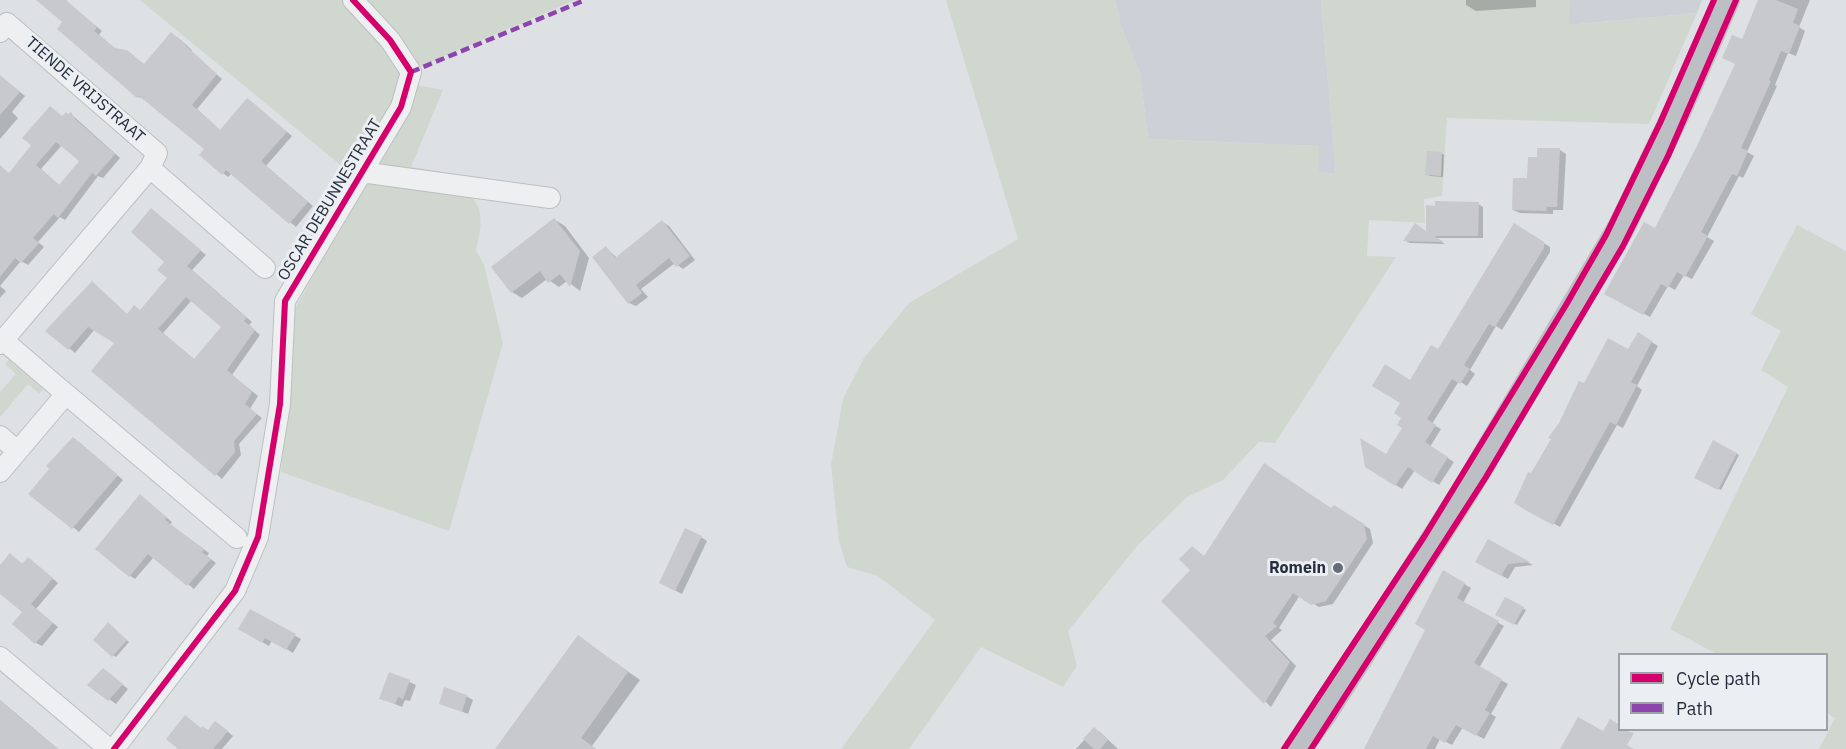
<!DOCTYPE html>
<style>
body{margin:0}
#map{position:relative;width:1846px;height:749px;overflow:hidden;background:#dee1e4;font-family:"IBM Plex Sans",sans-serif}
canvas{display:block}
.legend{position:absolute;left:1618px;top:653px;width:210px;height:78px;box-sizing:border-box;background:#ebeff4;border:2px solid #9ca2aa;margin:0;padding:8px 10px;list-style:none;font-size:18px;color:#262e3b}
.legend li{display:flex;align-items:center;gap:12px;height:30px}
.legend b{width:30px;border:2px solid #9ca2aa}
</style>
<div id="map">
<canvas width="1846" height="749"></canvas>
<ul class="legend">
<li><b style="height:8px;background:#d6006c"></b>Cycle path</li>
<li><b style="height:8px;background:#8e44ad"></b>Path</li>
</ul>
</div>
<script>
const c = document.querySelector('canvas').getContext('2d');
c.lineJoin = 'round';
function fill(path, color) { c.fillStyle = color; c.fill(path, 'evenodd'); }
function strokePath(path, color, width, dash) { c.strokeStyle = color; c.lineWidth = width; c.lineCap = dash ? 'butt' : 'round'; c.setLineDash(dash || []); c.stroke(path); }
function write(font, color, halo, rows, align = 'center') {
  c.font = font + ' "IBM Plex Sans",sans-serif'; c.lineWidth = 6; c.setLineDash([]); c.textBaseline = 'middle'; c.strokeStyle = halo; c.fillStyle = color; for (const [text, x, y, turn = 0] of rows) {
    c.save(); c.translate(x, y); c.rotate((+turn || 0) * Math.PI / 180); c.textAlign = isNaN(turn) ? turn : align; if (halo) c.strokeText(text, 0, 0); c.fillText(text, 0, 0); c.restore();
  }
}
fill(new Path2D(`
 M1115,0H1321L1336,174L1319,172V146L1148,139L1140,74L1121,26Z
 M1570,0H1702L1697,13L1568,25Z`), '#ccd0d7');
fill(new Path2D(`
 M140,0H345C365,21 394,44 401,72C408,96 362,152 349,172Z
 M364,0H575L419,67L410,50Z
 M946,0H1115L1121,26L1140,74L1148,139L1319,146V172L1336,174L1321,0H1570L1569,25L1697,13L1649,124L1447,118L1442,196L1424,199L1425,223L1369,220L1367,256L1396,257L1275,443L1259,442L1223,480L1187,497L1138,545L1068,631L1077,666L1063,687L981,647L909,749H841L935,620L878,576L847,567L839,541L831,465L843,399L864,358L909,303L1018,239Z
 M417,85L443,90L411,167L444,172L447,180C482,198 486,213 476,250L484,265L503,343L449,531L281,472L294,311Z
 M1797,225L1846,251V749H1819L1835,718L1827,713L1826,654H1717L1670,629L1788,387L1761,370L1781,331L1751,314Z
 M9,360L43,389L39,394L28,384L0,417V392L16,374L5,364Z`), '#cfd7cf');
fill(new Path2D(`
 M1466,0H1536V7L1476,11L1466,5Z
 M1759,0H1810L1799,27L1805,31L1796,56L1788,53L1775,85L1777,86L1747,152L1754,156L1743,178L1739,176L1707,237L1714,241L1692,279L1684,275L1675,290L1668,286L1650,317L1606,293L1655,230L1712,118L1736,64Z
 M69,4L102,31L99,35L117,50L127,51L145,65L177,37L192,50L190,52L222,79L197,109L221,131L253,104L292,136L266,166L313,206L296,227L232,173L228,177L223,173L206,149L145,99L138,97L59,29L64,22Z
 M0,76L25,96L12,112L18,118L0,139Z
 M71,114L120,158L103,178L98,176L65,220L60,217L38,242L44,247L28,265L21,261L0,286L6,291L0,298V185L63,117ZM62,145L81,161L60,186L41,169Z
 M1539,149L1560,150L1566,154L1563,210H1553V214L1520,213L1513,210L1539,159Z
 M1441,153L1444,155L1443,177L1430,176L1427,174Z
 M1478,204L1483,207V238H1435L1445,244L1410,243L1406,241L1428,233Z
 M151,210L206,255L192,270L252,322L249,325L260,335L232,375L258,396L250,409L262,418L239,444L241,455L222,479L93,371L117,342L95,329L75,353L47,330L92,283L128,315L141,311L169,278ZM192,300L223,327L195,360L163,333Z
 M555,220L565,226L589,258L580,291L567,281L559,287L547,279L522,298L512,292Z
 M662,222L669,226L695,260L683,269L675,263L641,289L648,297L636,306L629,303L606,248L617,258Z
 M1514,225L1550,247V252L1502,330L1496,326L1470,370L1475,374L1467,386L1459,381L1432,424L1441,429L1430,447L1454,462L1439,485L1415,470L1402,489L1367,466L1387,456L1404,428L1403,417L1411,382L1438,351Z
 M1639,334L1658,346L1637,386L1642,390L1623,428L1617,425L1560,527L1516,502L1585,385L1629,351Z
 M79,442L123,480L79,532L31,493Z
 M1714,442L1739,455L1721,490L1696,477Z
 M146,500L172,522L170,525L209,553L207,556L216,563L194,589L154,557L135,579L129,575Z
 M1334,507L1370,529L1373,543L1333,604L1319,607L1300,595L1279,628L1282,630L1271,640L1296,666L1271,707L1164,601L1192,570V548L1205,557Z
 M701,537L707,541L682,594L667,586Z
 M1488,541L1533,565L1515,567L1508,579L1477,561Z
 M10,555L24,565L34,563L58,583L36,609L58,627L42,646L36,643L24,612L0,592V567Z
 M1444,572L1471,588L1463,603L1504,626L1479,668L1508,684L1491,714L1496,717L1484,739L1463,727L1452,745L1440,739L1435,749H1365L1427,629Z
 M1506,599L1526,610L1517,625L1497,614Z
 M250,611L301,639L293,653L272,640L269,646L240,629Z
 M111,626L129,642L116,657L113,655Z
 M579,637L640,680L592,746L596,749H497Z
 M103,669L128,689L116,704L89,685Z
 M390,673L416,685L410,701L405,700L402,707L380,698Z
 M466,696L473,700L468,714L440,703Z
 M0,700L58,749H0Z
 M222,727L233,736L222,749H181L209,731Z
 M1094,729L1100,732L1118,749H1076Z`), '#0003');
fill(new Path2D(`
 M36,0H66L97,27L94,31L115,48L127,50L144,64L171,32L217,74L192,105L220,130L247,98L256,105L287,132L261,161L308,202L289,224L226,170L222,175L199,155L204,149L139,96L137,98L57,29L62,22Z
 M1758,0H1776L1798,9L1793,23L1800,26L1789,54L1781,51L1769,80L1771,81L1741,148L1748,151L1737,176L1732,174L1701,232L1708,236L1685,277L1677,272L1668,288L1661,284L1643,315L1604,294L1644,222L1655,228L1663,212L1697,146L1735,64L1722,58L1732,35L1742,39Z
 M0,75L20,92L0,115Z
 M50,106L62,116L66,112L68,114L71,112L75,119L115,154L96,176L92,173L58,218L54,214L33,238L39,243L21,263L15,258L0,277V165L9,173L31,145L22,138ZM56,142L79,161L59,185L36,165Z
 M1537,148H1560L1557,207H1547L1546,211L1512,210L1513,178H1527L1528,157H1537Z
 M1427,151L1442,152L1441,176L1425,175Z
 M1435,201L1479,202L1478,236H1434L1444,242L1403,241L1415,223L1426,231V205L1435,206Z
 M151,208L201,250L187,266L247,318L244,321L255,330L227,370L252,392L245,404L257,414L234,441L235,452L215,476L91,371L114,343L88,327L68,350L45,331L92,281L127,314L134,305L140,310L167,278L157,270L164,262L131,232ZM186,297L221,327L194,359L158,329Z
 M554,218L580,251L570,287L560,274L548,283L540,271L511,293L491,267Z
 M662,220L690,256L676,267L669,258L636,285L642,293L628,304L592,257L606,246L615,258Z
 M1514,223L1544,242V248L1495,327L1489,324L1464,365L1470,369L1460,384L1452,379L1427,419L1436,425L1425,442L1448,457L1432,483L1408,467L1395,486L1365,467L1360,438L1386,454L1402,428L1397,425L1401,418L1394,413L1400,403L1372,386L1385,364L1410,380L1431,345L1438,349Z
 M1638,332L1652,341L1631,382L1637,385L1616,425L1610,422L1553,525L1527,511L1514,503L1528,472L1531,473L1551,439L1548,438L1559,423L1579,381L1584,383L1608,338L1628,349Z
 M73,437L118,475L72,529L28,494L49,469L46,466Z
 M1713,440L1737,453L1718,490L1694,478Z
 M1264,463L1331,508L1334,505L1364,524L1367,539L1326,601L1311,605L1293,593L1273,623L1277,626L1265,636L1290,662L1264,704L1161,601L1190,570L1179,559L1192,546L1204,556Z
 M140,494L167,518L165,520L204,549L202,552L211,559L187,586L148,554L129,577L95,549Z
 M685,528L702,536L675,591L659,583Z
 M1488,539L1530,562L1508,564L1501,576L1475,562Z
 M10,553L22,564L28,557L53,578L31,604L53,623L35,644L12,624L22,612L0,594V565Z
 M1443,570L1465,583L1457,598L1499,621L1474,663L1502,679L1485,710L1490,713L1476,736L1456,725L1445,743L1433,736L1426,749H1364L1425,630L1415,624Z
 M1505,597L1524,607L1514,625L1495,615Z
 M250,609L296,634L286,650L265,638L262,643L238,629Z
 M108,622L127,640L112,657L93,640Z
 M578,635L628,672L581,738L596,749H495Z
 M103,668L123,684L108,701L87,685Z
 M389,672L410,680L403,699L398,697L395,704L379,699Z
 M444,687L467,695L462,712L439,704Z
 M0,700L17,715L58,749H0Z
 M185,715L201,728L202,726L208,730L215,721L228,731L213,749H178L166,739Z
 M1578,717L1603,731L1610,719L1620,725V729L1634,733L1627,745L1634,749H1560Z
 M1094,727L1108,740L1100,749H1094L1083,739Z`), '#c7c9cc');
const street = new Path2D(`
 M0,32L7,23L157,153L150,168L265,268
 M361,172L550,198
 M3,340L66,394
 M0,344L150,168
 M0,436L17,451
 M0,472L66,394L237,538
 M0,657L109,749
 M114,749L235,591L258,537L280,404L285,301L401,107L411,72L390,40L353,0`);
strokePath(street, '#bcbfc2', 22);
strokePath(street, '#edeff0', 20);
strokePath(new Path2D(`
 M1297,749L1323,714L1464,493L1621,228L1677,112L1726,0`), '#bcbfc3', 28);
strokePath(new Path2D(`
 M411,72L585,0`), '#8e44ad', 4.5, [9, 4.5]);
strokePath(new Path2D(`
 M114,749L235,591L258,537L280,404L285,301L401,107L411,72L390,40L353,0
 M1284,749L1424,537L1566,305L1606,235L1660,123L1714,0
 M1311,749L1486,477L1623,246L1668,156L1736,0`), '#d6006c', 6);
for (const [x, y, r, color] of [
 [1338,568,6,"#666d76"]
]) { const dot = new Path2D(); dot.arc(x, y, r, 0, 2 * Math.PI); c.fillStyle = color; c.fill(dot); strokePath(dot, '#ebeff4', 2); }
write('16px', '#262e3b', '#ebeff4', [
 ["TIENDE VRIJSTRAAT",85,90,41],
 ["OSCAR DEBUNNESTRAAT",330,200,-59]
]);
write('bold 16px', '#262e3b', '#ebeff4', [
 ["Romein",1326,568]
], 'right');
</script>
